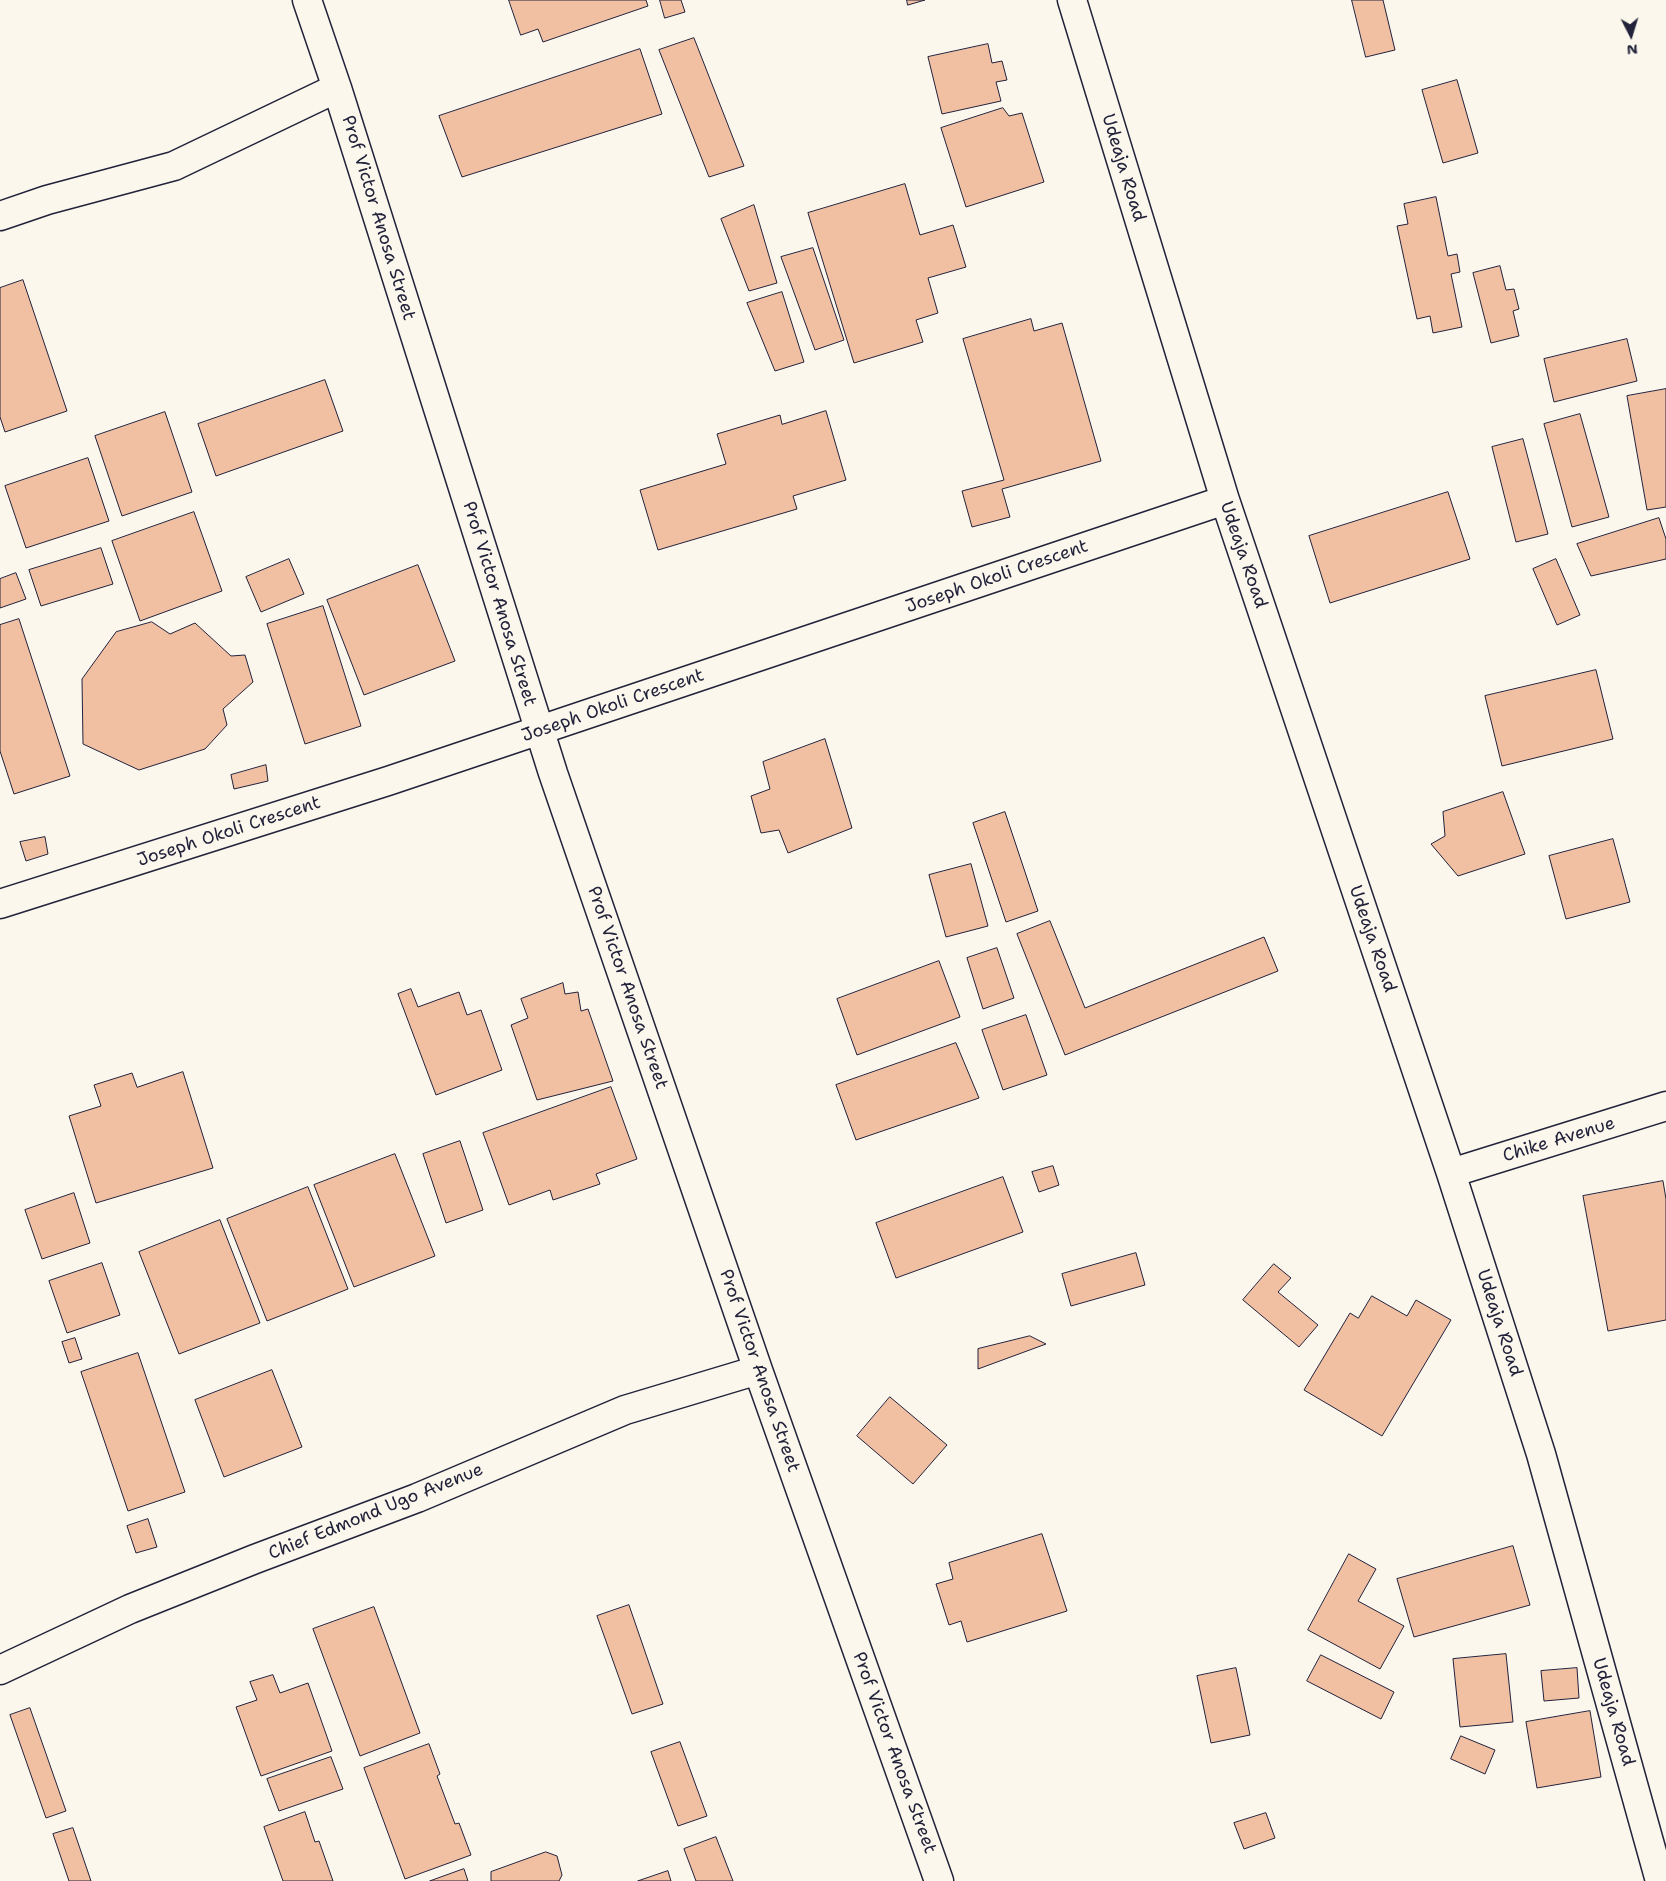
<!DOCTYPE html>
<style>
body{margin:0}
#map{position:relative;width:1666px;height:1881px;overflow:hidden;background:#fbf7ec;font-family:"Shantell Sans",sans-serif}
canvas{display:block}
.north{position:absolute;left:1606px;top:10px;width:50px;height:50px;-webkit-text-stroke:4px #fbf7ec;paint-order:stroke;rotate:175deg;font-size:14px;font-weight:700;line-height:20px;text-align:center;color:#22223b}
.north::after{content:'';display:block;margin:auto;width:18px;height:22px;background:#22223b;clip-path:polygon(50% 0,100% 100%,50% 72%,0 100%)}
</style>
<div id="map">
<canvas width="1666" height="1881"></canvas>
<div class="north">N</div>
</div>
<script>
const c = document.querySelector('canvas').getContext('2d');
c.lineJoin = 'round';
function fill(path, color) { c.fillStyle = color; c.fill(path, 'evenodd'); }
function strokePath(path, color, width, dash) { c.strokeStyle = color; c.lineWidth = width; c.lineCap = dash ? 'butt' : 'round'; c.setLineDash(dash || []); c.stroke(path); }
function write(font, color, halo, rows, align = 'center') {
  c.font = font + ' "Shantell Sans",sans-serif'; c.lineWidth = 4; c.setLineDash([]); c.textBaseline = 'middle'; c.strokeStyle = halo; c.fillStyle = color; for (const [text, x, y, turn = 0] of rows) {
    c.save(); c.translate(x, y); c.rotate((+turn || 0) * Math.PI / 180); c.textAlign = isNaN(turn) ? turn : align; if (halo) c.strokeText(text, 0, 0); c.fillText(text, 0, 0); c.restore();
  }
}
const building = new Path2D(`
 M509,0H646L648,6L543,42L538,29L521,35Z
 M660,0H681L685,12L665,18Z
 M907,0H925L908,5Z
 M1352,0H1383L1395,50L1366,57Z
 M694,38L744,166L709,177L659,50Z
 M988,44L992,63L1002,61L1007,80L996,82L1001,101L942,114L928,57Z
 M640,49L662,114L462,177L439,116Z
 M1457,80L1478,153L1443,163L1422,90Z
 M1003,108L1009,116L1022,113L1044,182L966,207L941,128Z
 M905,184L920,235L953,225L966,267L928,278L938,313L916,320L923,342L854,363L808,213Z
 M1436,197L1448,256L1457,254L1460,272L1451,274L1462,327L1433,333L1430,316L1417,319L1397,226L1408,224L1404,204Z
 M754,205L777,283L749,291L721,219Z
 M813,248L844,340L815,350L781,257Z
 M1500,266L1506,290L1514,289L1519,309L1513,311L1519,336L1491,343L1473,273Z
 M23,280L67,411L5,432L0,417V288Z
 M782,292L804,362L775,371L747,303Z
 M1031,319L1034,331L1062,323L1101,461L1002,489L1010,517L972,527L962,491L1004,480L963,339Z
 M1627,339L1637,381L1554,402L1544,359Z
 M325,380L343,431L216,476L198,424Z
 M1666,389V507L1647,510L1627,396Z
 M826,411L846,480L793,496L797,509L658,550L640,490L726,464L717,434L780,415L782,424Z
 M165,412L192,492L122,516L95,436Z
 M1580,414L1609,517L1572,527L1544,424Z
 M1523,439L1548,534L1516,542L1492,447Z
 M88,458L109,521L26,548L5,486Z
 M1448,492L1470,559L1330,603L1309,536Z
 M194,512L222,591L140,621L112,541Z
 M1659,518L1666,539V559L1591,576L1577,544Z
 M101,548L113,584L41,606L29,570Z
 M289,559L304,594L261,612L246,577Z
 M1556,559L1580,615L1557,625L1533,569Z
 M418,565L455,661L364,695L327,600Z
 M16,573L26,599L0,608V579Z
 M323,606L361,726L305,744L267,624Z
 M19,619L70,776L14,794L0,751V625Z
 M152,622L170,634L195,623L231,656L245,655L253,682L223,709L227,725L205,749L139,770L83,744L82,679L116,632Z
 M1596,670L1613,739L1502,766L1485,696Z
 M825,739L852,828L788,853L779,830L761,833L751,796L770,789L763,762Z
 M266,765L268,781L234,789L231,775Z
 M1503,792L1525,854L1458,876L1431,844L1445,836L1443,812Z
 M1005,812L1038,911L1006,922L973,823Z
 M45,837L48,854L26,861L20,842Z
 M1613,839L1630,902L1566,919L1549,856Z
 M971,864L988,926L946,937L929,875Z
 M1050,921L1085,1008L1264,937L1278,971L1065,1055L1017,934Z
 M997,948L1014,998L983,1009L967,958Z
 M939,961L960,1017L857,1055L837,999Z
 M563,983L565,994L578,992L581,1011L588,1009L613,1081L537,1100L511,1025L528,1018L521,999Z
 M411,989L418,1007L459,992L467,1015L481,1010L502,1070L436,1095L398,994Z
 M1026,1015L1047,1075L1003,1090L982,1030Z
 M956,1043L979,1098L856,1140L836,1085Z
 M183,1072L213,1168L96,1203L69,1116L101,1106L94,1085L132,1073L137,1087Z
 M611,1087L637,1159L596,1174L600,1184L553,1200L550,1190L509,1205L483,1133Z
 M460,1141L483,1210L446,1223L423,1154Z
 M395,1154L435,1256L354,1287L314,1185Z
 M1053,1166L1059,1185L1039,1192L1032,1172Z
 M1003,1177L1023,1232L896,1278L876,1223Z
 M1663,1181L1666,1199V1320L1608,1331L1583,1196Z
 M308,1187L348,1289L267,1321L227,1219Z
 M74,1193L90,1243L42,1259L25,1210Z
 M220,1220L260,1323L179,1354L139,1252Z
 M1136,1253L1145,1285L1071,1306L1062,1274Z
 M102,1263L120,1315L67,1333L49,1281Z
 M1274,1264L1291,1278L1278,1292L1318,1325L1299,1347L1243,1300Z
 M1372,1296L1407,1316L1416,1300L1451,1320L1382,1436L1304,1390L1350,1313L1358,1318Z
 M1030,1336L1046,1344L978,1369V1349Z
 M75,1338L82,1359L69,1363L62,1342Z
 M138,1353L185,1492L128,1511L81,1372Z
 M272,1370L302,1447L224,1477L195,1400Z
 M890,1397L947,1445L913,1484L857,1436Z
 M148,1519L157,1547L136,1553L127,1526Z
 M1042,1534L1067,1611L967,1642L961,1621L949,1625L936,1584L953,1579L949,1563Z
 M1513,1546L1530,1605L1414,1637L1397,1579Z
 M1349,1554L1376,1569L1358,1601L1404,1626L1380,1669L1308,1630Z
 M629,1605L663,1704L632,1714L597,1616Z
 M374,1607L420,1733L360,1756L313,1629Z
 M1506,1654L1513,1722L1460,1727L1453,1659Z
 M1321,1655L1394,1692L1381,1719L1307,1681Z
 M1236,1668L1250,1735L1211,1743L1197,1676Z
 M1577,1668L1579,1698L1544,1701L1541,1671Z
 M273,1675L280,1693L308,1683L332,1751L261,1776L236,1707L257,1700L250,1682Z
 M30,1708L66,1811L46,1818L10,1715Z
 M1590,1711L1601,1777L1537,1788L1526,1722Z
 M1461,1736L1495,1750L1485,1774L1451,1759Z
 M680,1742L707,1816L678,1826L651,1752Z
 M429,1744L440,1774L437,1776L455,1824L459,1823L471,1855L405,1879L364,1768Z
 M331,1757L343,1789L279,1811L267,1779Z
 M305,1812L315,1842L319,1841L333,1881H283L264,1827Z
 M1266,1813L1275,1838L1244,1849L1234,1823Z
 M73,1828L91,1881H69L53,1834Z
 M716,1837L733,1881H696L684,1849Z
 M546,1852L557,1856L562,1875L559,1881H491V1872Z
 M464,1869L468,1881H430Z
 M668,1871L671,1881H638Z`);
fill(building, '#f1bfa2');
strokePath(building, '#22223b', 1);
const street = new Path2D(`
 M307,0L337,88L553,773L758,1370L939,1881
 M1072,0L1225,500L1451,1173L1541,1454L1660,1881
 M0,216L47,200L174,166L337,88
 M0,904L388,781L1225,500
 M1451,1173L1666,1106
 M0,1670L130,1609L255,1559L417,1498L625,1410L758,1370`);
strokePath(street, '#22223b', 31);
strokePath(street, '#fbf7ec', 28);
write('18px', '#22223b', '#fbf7ec', [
 ["Udeaja Road",1123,168,73],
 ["Prof Victor Anosa Street",378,218,73],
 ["Udeaja Road",1243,555,71],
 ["Joseph Okoli Crescent",997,577,-19],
 ["Prof Victor Anosa Street",499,604,73],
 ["Joseph Okoli Crescent",613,706,-19],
 ["Joseph Okoli Crescent",229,832,-18],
 ["Udeaja Road",1372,939,71],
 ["Prof Victor Anosa Street",627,988,71],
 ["Chike Avenue",1559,1140,-17],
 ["Udeaja Road",1499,1323,72],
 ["Prof Victor Anosa Street",759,1371,71],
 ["Chief Edmond Ugo Avenue",376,1512,-22],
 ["Udeaja Road",1613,1712,74],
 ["Prof Victor Anosa Street",894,1753,70]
]);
</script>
